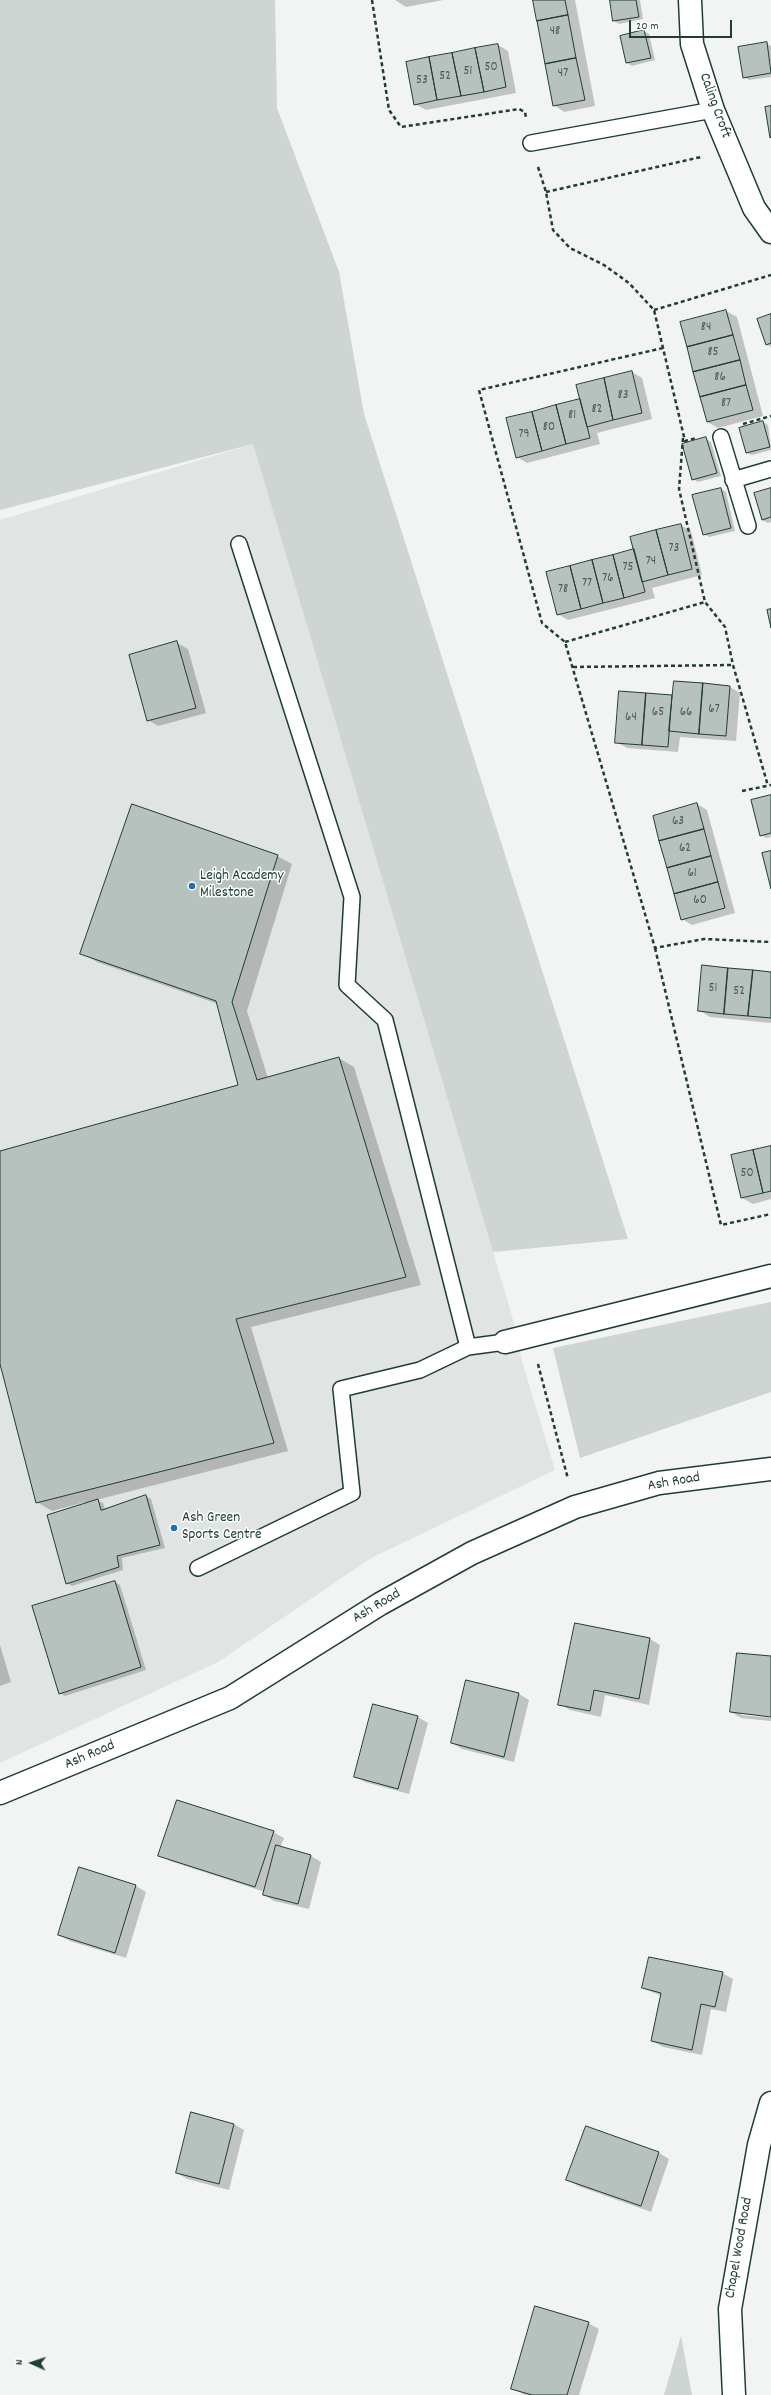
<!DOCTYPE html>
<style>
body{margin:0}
#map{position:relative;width:771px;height:2395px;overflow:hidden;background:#f2f3f3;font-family:Dekko,sans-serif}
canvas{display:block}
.north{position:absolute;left:12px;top:2343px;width:40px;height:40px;-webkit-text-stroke:3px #fff;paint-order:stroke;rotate:273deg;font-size:11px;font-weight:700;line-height:16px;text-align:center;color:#1f3d34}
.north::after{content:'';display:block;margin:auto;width:14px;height:18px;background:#1f3d34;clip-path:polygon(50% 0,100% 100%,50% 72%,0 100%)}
.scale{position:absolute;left:629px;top:20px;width:103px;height:18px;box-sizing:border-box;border:2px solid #1f3d34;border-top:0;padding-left:5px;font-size:12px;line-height:14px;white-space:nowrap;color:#1f3d34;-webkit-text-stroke:3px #fff;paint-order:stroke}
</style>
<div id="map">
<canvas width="771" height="2395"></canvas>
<div class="north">N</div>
<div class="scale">20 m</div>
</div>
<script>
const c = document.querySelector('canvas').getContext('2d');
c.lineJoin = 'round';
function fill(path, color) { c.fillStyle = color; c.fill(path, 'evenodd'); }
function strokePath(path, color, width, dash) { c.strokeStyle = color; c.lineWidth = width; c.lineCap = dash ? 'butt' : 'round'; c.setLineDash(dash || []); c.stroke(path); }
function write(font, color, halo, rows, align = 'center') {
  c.font = font + ' Dekko,sans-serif'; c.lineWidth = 3; c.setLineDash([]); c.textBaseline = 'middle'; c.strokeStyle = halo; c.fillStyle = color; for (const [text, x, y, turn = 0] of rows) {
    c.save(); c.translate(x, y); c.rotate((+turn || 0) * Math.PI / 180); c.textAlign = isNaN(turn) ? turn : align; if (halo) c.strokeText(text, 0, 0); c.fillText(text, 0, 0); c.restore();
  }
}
fill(new Path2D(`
 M253,444L512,1316L523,1365L555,1470L371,1558L218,1662L0,1763V520Z`), '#e0e4e3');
fill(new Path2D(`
 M0,0H275L277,108L339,272L364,414L628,1239L493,1252L253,444L0,510Z
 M771,1302V1392L580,1458L553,1348Z
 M681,2336L692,2395H664Z`), '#ced5d3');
fill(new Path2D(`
 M395,0H443L406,7Z
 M534,0H575L595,106L564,112L554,105Z
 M611,0H640L643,19L619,24L614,21Z
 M644,31L649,34L655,60L632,66L627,63L621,36Z
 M766,43L771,46V77L749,80L744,77Z
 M498,45L508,51L516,93L426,110L415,104Z
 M726,311L737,317L763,416L718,428L707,422Z
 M771,316V347L766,344Z
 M632,372L642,378L652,419L597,433L600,444L527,463L517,457L581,400Z
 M763,422L768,425L771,450L752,455L747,453Z
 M706,439L711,442L721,476L698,482L693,479Z
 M721,489L726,492L735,531L709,537L704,534Z
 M771,489V522L768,523L762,520Z
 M681,525L691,531L702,575L652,588L655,598L568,620L558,614L635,550Z
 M177,643L188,649L206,713L158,726L148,720Z
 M730,687L740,693L736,741L680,737L678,752L627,748L616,742L620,692L673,696Z
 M771,796V837L766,838L761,835Z
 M697,804L707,810L735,913L692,925L682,919Z
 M277,856L292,864L247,1011L268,1078L339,1058L354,1067L421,1285L251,1327L288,1451L96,1500L103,1503L105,1509L146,1496L151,1499L165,1548L122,1558L123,1570L72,1586L67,1583L85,1502L52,1511L37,1502L0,1360V1152L239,1086L218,1004L97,962L82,953Z
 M771,973V1023L710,1017L699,1010Z
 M771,1147V1199L753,1204L742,1198L732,1156Z
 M115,1582L120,1585L146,1670L65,1696L60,1693Z
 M576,1624L650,1639L660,1645L649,1705L605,1695L601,1717L570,1710L559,1704Z
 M0,1645L11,1682L0,1686Z
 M771,1657V1716L741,1712V1715L771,1718V1721L741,1718L731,1712Z
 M467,1681L519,1694L529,1700L514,1762L462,1749L452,1743Z
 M418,1717L428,1723L409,1794L365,1782L355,1776Z
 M273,1832L284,1838L280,1848L311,1856L321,1862L309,1909L274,1901L264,1895L265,1892L170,1861L160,1855Z
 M80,1869L136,1886L146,1892L126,1958L70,1941L59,1935Z
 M722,1973L733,1979L726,2012L711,2009L702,2055L663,2047L652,2041L661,1996L643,1988Z
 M234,2124L244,2130L229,2190L187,2179L177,2173Z
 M586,2127L659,2153L669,2159L651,2212L578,2186L568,2180Z
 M588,2323L599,2329L579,2395H525L512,2388Z`), '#0003');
const building = new Path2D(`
 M533,0H565L568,15L537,21Z
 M610,0H636L639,17L613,21Z
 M568,15L576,58L545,64L537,21Z
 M644,30L651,58L626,63L620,36Z
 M767,42L771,73L743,78L738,47Z
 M498,44L506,87L484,92L475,48Z
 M475,48L484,92L461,96L452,53Z
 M452,53L461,96L437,100L429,57Z
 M429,57L437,100L414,105L406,62Z
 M576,58L585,100L553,106L545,64Z
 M771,106V137L770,138L765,107Z
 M726,310L733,335L687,347L680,322Z
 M771,314V343L766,345L757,319Z
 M733,335L740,360L693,372L687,347Z
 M740,360L746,385L700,397L693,372Z
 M632,371L642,413L613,420L604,378Z
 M604,378L613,420L587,427L576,385Z
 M746,385L753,410L707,422L700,397Z
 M580,399L590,438L566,444L556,405Z
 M556,405L566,444L542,451L532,412Z
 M532,412L542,451L516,458L506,418Z
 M763,421L770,447L746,453L739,428Z
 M706,437L717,473L692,480L682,444Z
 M721,488L731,528L703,535L692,495Z
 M771,488V517L762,520L754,493Z
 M681,524L692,569L668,575L656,530Z
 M656,530L668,575L642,582L630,537Z
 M634,549L645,592L624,598L613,555Z
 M613,555L624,598L603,603L592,560Z
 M592,560L603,603L581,609L570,566Z
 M570,566L581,609L557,615L546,572Z
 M771,609V628L767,610Z
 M177,641L196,708L147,721L129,655Z
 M674,681L703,683L699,734L669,731Z
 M703,683L730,686L726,736L699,734Z
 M619,691L646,693L642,745L615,743Z
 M646,693L672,695L668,747L642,745Z
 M771,795V833L760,836L751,800Z
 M697,803L704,829L659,841L653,816Z
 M132,804L278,855L232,1002L257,1080L339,1057L406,1277L236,1319L274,1443L36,1503L0,1364V1151L238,1085L216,1001L80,954Z
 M704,829L711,856L667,868L659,841Z
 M771,851V889L762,853Z
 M711,856L718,882L674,894L667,868Z
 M718,882L725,908L681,920L674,894Z
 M702,965L728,968L724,1014L698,1011Z
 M728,968L753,970L748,1016L724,1014Z
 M753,970L771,972V1018L748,1016Z
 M771,1146V1191L763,1193L753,1150Z
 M753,1150L763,1193L741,1198L731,1155Z
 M146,1495L160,1545L117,1556L119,1567L66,1584L47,1515L98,1499L101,1510Z
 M115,1581L141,1667L59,1694L32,1606Z
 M575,1623L650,1638L639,1699L594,1690L590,1711L558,1705Z
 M737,1653L771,1656V1717L730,1712Z
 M466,1680L519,1693L504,1757L451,1743Z
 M373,1704L418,1716L398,1789L354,1777Z
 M177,1800L274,1831L255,1887L158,1856Z
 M276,1845L311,1855L298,1904L263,1895Z
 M79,1867L136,1885L115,1953L58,1935Z
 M649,1957L723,1972L715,2007L701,2004L692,2050L651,2041L661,1993L642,1988Z
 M191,2112L234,2124L219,2184L176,2173Z
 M586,2126L659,2152L641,2206L566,2180Z
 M535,2306L589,2322L567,2395H532L511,2389Z`);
fill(building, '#b7c1bd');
strokePath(building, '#1f3d34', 1);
const lane = new Path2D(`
 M531,143L713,110
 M721,437L748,526
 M733,480L771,469
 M239,544L352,897L347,985L385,1020L468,1347
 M198,1568L352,1493L341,1389L420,1370L468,1347L505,1342`);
const street = new Path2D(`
 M690,0L692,44L713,110L754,208L771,232
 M505,1342L771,1276
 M734,2395L730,2309L759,2145L771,2103`);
const secondary = new Path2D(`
 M0,1793L230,1698L380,1604L472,1553L575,1507L659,1483L771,1469`);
strokePath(lane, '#1f3d34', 18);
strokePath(street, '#1f3d34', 25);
strokePath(secondary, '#1f3d34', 25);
strokePath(new Path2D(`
 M372,0L389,110L401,127L519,109L525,112L526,118
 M538,167L546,192L553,230L570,248L604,265L629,283L654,310L685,441L696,438
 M546,192L701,157
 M654,310L771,275
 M663,348L479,390L542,623L565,642L655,948L704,939L771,942
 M743,424L771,416
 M683,438L679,489L705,602L725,627L733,665L768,786
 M565,642L705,602
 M573,667L733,665
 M742,791L771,785
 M655,948L721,1225L771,1214
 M538,1364L568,1479`), '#1f3d34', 2.5, [4, 3]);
strokePath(lane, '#fff', 15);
strokePath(street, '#fff', 22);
strokePath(secondary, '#fff', 22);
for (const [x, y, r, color] of [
 [192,886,4,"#1f6fb2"],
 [174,1528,4,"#1f6fb2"]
]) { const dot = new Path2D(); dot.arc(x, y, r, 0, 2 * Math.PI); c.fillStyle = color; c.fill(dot); strokePath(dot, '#fff', 1.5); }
write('13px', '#455e56', null, [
 ["48",555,32],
 ["50",491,68],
 ["51",468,72],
 ["47",563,74],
 ["52",445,77],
 ["53",422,81],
 ["84",706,328],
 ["85",713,353],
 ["86",720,378],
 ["83",623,396],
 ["87",726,404],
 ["82",597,410],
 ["81",572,416],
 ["80",549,428],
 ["79",524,435],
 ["73",674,549],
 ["74",651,562],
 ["75",628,568],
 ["76",608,579],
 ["77",587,584],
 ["78",563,590],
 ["67",714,710],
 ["65",658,713],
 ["66",686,713],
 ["64",631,718],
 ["63",678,822],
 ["62",685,849],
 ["61",692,874],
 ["60",700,901],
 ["51",713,989],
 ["52",739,992],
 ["50",747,1174]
]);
write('15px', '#1f3d34', '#fff', [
 ["Caling Croft",714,106,70],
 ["Ash Road",674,1483,-10],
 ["Ash Road",377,1607,-31],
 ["Ash Road",90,1756,-23],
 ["Chapel Wood Road",740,2248,-80]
]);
write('15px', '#1f3d34', '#fff', [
 ["Leigh Academy",200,877],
 ["Milestone",200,894],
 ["Ash Green",182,1519],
 ["Sports Centre",182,1536]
], 'left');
</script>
